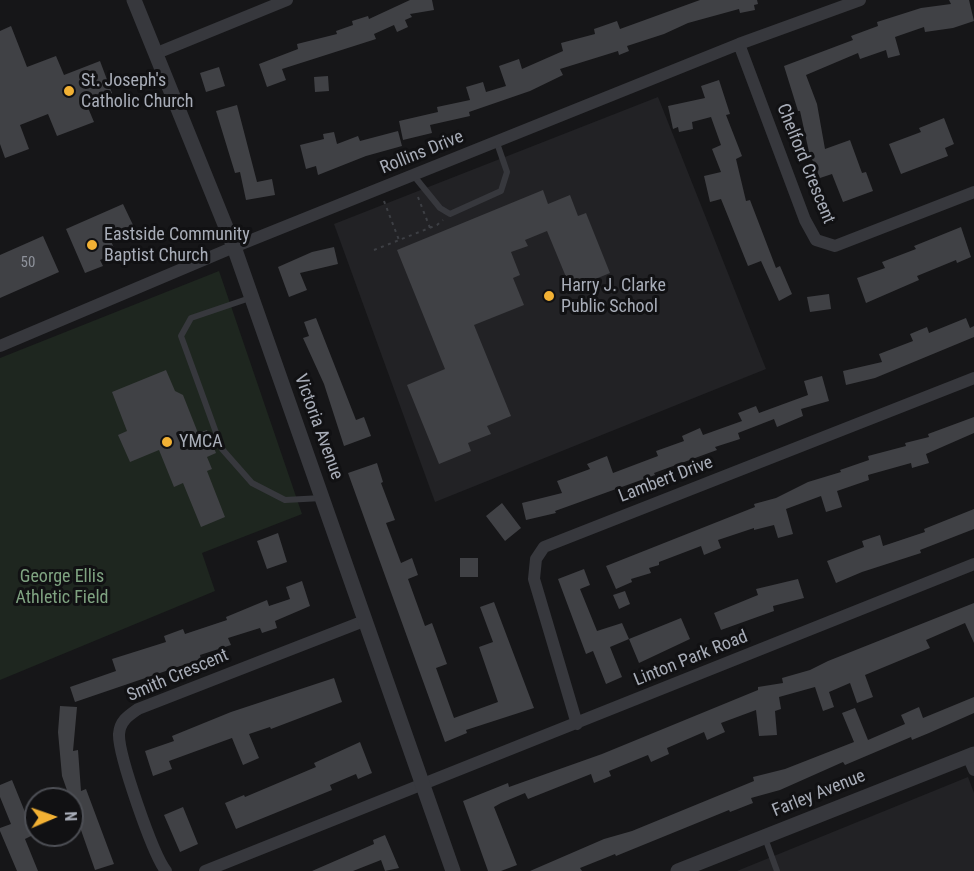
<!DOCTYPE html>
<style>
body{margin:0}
#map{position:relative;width:974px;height:871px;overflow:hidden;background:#161618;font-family:"Roboto Condensed",sans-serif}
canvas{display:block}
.north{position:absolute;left:24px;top:787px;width:60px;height:60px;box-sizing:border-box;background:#111113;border:2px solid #4d4f55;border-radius:50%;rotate:88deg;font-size:16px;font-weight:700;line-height:24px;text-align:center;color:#a8adb8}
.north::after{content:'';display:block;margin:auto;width:21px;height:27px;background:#f2b134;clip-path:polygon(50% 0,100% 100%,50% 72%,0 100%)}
</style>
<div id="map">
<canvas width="974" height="871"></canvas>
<div class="north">N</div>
</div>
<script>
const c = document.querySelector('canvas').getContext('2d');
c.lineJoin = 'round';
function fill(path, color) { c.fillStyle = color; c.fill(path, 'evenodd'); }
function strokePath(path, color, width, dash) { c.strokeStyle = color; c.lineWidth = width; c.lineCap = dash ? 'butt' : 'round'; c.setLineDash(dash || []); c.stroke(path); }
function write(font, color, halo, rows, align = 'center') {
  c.font = font + ' "Roboto Condensed",sans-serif'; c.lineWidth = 6; c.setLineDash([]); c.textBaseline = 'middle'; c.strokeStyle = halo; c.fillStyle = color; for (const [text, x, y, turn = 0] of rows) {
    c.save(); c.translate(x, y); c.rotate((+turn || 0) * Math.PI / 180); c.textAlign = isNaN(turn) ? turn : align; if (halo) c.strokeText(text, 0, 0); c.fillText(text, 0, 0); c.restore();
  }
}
fill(new Path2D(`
 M658,97L766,369L435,502L334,224Z
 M968,777L974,793V871H737Z`), '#222225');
fill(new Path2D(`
 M219,271L302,514L202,553L215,591L0,680V358Z`), '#1e261f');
fill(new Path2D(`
 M410,0H432L434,10L410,14L412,17L405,20L408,27L397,32L394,25L374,34L376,39L282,69L286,80L267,87L259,64L298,49L297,44L337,34L336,31L353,25L352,21L368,16L369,19Z
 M700,0H757L758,4L754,5L755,10L740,13L739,9L688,23L664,34L627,46L629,51L619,55L618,51L560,69L563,75L530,91L469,112L470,116L430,125L432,133L403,140L399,121L438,112L437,107L470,100L466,87L483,82L486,92L506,86L499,66L519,59L522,69L563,51L561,43L595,34L594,29L617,21L620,29Z
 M949,0H969L974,21L953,28L925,32L924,27L895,37L900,55L888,58L886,50L860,59L858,53L806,75L817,104L825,149L850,140L862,173L866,172L873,191L843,202L832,174L820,178L809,152L800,111H798L784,66L853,40L851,36L878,26L877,22L921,8L951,4Z
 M11,26L27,67L56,56L64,75L100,61L112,93L86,103L94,122L57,136L48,114L20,125L29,149L5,158L0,144V31Z
 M219,67L225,86L206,92L200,73Z
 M328,76L329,91L315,92L314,77Z
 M719,80L730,114L726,115L742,156L736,159L746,201L750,200L776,268L780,266L792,294L779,301L761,261L748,266L721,199L710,202L704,176L721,172L712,149L721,145L711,117L692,122L693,129L679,132L678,127L673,129L668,106L705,98L701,86Z
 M237,105L257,182L272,179L275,195L246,200L240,172L235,173L216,111Z
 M944,118L954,144L945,148L948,156L901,174L889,144L921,132L919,128Z
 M398,131L402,146L366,156L318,175L316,166L306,169L300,145L324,139L323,134L334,132L337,144L358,136L360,141Z
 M543,190L548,204L570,195L578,216L586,213L610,273L571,289L547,231L525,240L528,246L511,252L520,275L513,278L524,305L474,325L511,416L487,426L491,434L468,443L471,451L439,464L407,385L445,369L397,250Z
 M123,204L133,225L109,236L116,253L100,260L103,266L85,273L66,229Z
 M961,227L971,257L957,263L956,260L917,276L919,280L866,303L857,278L885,268L882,262L916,249L914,246Z
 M43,236L59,272L0,298V255Z
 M334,247L338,264L300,273L307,290L289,297L278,267L312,252Z
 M829,294L831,309L810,312L807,297Z
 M316,318L356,420L364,417L371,436L344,446L324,384L303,338L309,336L304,322Z
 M966,318L970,328L974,326V337L875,378L846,385L843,371L882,362L879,354L913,341L910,334L927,327L929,333Z
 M166,370L175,391L183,395L198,433L207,430L216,453L207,457L212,469L207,471L225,517L201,527L183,483L174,487L159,450L130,462L118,435L127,431L112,392Z
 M822,376L829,401L801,409L803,416L777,427L774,419L738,433L740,439L715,447L717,450L654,473L655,475L555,511L556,513L526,520L522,503L562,493L557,481L590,469L587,464L607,456L613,473L658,456L656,451L684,441L682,436L700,428L703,435L742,421L738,413L756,406L759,413L808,395L804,381Z
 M974,417V433L926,454L929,463L912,468L911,463L868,475L869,480L837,491L842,507L826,512L821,496L786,509L793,534L778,538L774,525L754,530V528L718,540L721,548L704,555L701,546L659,562V565L649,568L651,573L631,579L632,582L616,589L606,566L755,507L754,504L776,498L808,482L841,472L840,470L869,460L868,456L906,446L905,443L929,437L928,434Z
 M377,463L383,482L381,483L395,520L386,523L401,563L412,558L418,575L408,579L425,626L432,623L447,664L436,668L454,718L498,702L479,647L493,642L480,607L494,602L534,708L466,730L467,733L445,742L348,473Z
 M502,503L521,528L505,541L486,516Z
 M974,509V529L920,550L921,553L862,572L836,583L827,561L864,547L862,541L880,535L883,546L925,532L924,529Z
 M278,533L287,562L267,569L257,541Z
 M460,558H478V577H460Z
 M584,569L590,585L580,589L597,631L622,623L629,639L610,647L622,677L606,684L593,651L586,654L558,579Z
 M798,579L804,598L773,606L774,611L721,630L714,613L758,595L756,589Z
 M302,581L310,606L275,621L277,628L262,633L260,628L228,638L231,645L200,655L201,659L75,702L70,687L116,671L112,659L166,642L164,636L183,629L185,634L227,620L226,617L267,600L269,606L290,599L286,587Z
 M625,591L630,604L619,609L613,595Z
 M974,603V643L965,623L926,640L930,648L865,675L873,697L857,703L850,683L829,692L834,707L823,711L815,687L779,697L781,709L775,711L777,735L759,736L756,710L721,723L725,732L707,740L704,732L667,748L669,754L651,762L648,755L609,771L611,776L594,783L591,774L528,799L525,793L501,803L494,807L517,865L501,871H488L463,801L508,783L509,787L602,754L758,690V687L783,683L782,678L810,670L828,661Z
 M681,618L690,639L639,663L629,639Z
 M334,678L342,702L271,729L270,727L249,734L259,758L243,765L232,738L169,761L172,769L153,776L145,751L174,741L172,736L231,712Z
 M974,697V713L929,733L912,740L911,737L845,765L843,762L780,790L751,798L753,803L730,812L729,810L616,856L615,854L580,868L582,871H530L604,839L632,831L754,781L753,777L785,769L854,742L842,713L855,708L868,740L905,724L901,715L919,707L923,718Z
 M60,706L77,707L73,751L78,750L81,791L86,789L114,864L95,870L62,776L58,732Z
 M360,742L372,773L358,779L356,774L330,785L332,790L236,829L225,803L244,795L245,797L316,767L314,763Z
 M12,780L27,817L34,814L36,820V830L32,831L33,835L25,839L38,871H17L0,831V828L11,824L0,797V785Z
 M183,807L198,844L180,852L164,815Z
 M385,835L399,868L385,871L381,860L353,871H312L374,844L373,840Z`), '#404145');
strokePath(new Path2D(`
 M418,197L430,228
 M384,201L399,240
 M374,250L437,225L443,220`), '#3d3f44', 2, [3, 4.5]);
strokePath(new Path2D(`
 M414,176L440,208L450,214L501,191L507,172L497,143
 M250,298L191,318L181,336L222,449L252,483L285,500L322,498
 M765,838L777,871`), '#37383d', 6);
strokePath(new Path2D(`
 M739,44L805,220L816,240L835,246L974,192
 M157,53L287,0
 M0,346L234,247L739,44L860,0
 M577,724L534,579L536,559L544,547L974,378
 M968,756L974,770
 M166,871C153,855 118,754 119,734C120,721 128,716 138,709L364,621
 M205,871L974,564`), '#37383d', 12);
strokePath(new Path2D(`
 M134,0L234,247L453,871
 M678,871L974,754`), '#37383d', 15);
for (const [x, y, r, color] of [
 [69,91,6,"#f2b134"],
 [92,245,6,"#f2b134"],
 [549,296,6,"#f2b134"],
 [167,442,6,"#f2b134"]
]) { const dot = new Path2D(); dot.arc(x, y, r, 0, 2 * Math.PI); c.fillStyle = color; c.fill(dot); strokePath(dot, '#111113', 2); }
write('15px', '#8e929b', null, [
 ["50",28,263]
]);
write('18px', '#a8adb8', '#111113', [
 ["St. Joseph's",81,81],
 ["Catholic Church",81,102],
 ["Eastside Community",104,235],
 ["Baptist Church",104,256],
 ["Harry J. Clarke",561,286],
 ["Public School",561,307],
 ["YMCA",179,442]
], 'left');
write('18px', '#a8adb8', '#111113', [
 ["Rollins Drive",422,153,-22],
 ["Chelford Crescent",805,164,68],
 ["Victoria Avenue",318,427,70],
 ["Lambert Drive",666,480,-21],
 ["Linton Park Road",691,659,-22],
 ["Smith Crescent",178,676,-23],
 ["Farley Avenue",819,794,-22]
]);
write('18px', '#7fa381', '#111113', [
 ["George Ellis",62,577],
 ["Athletic Field",62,598]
]);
</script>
